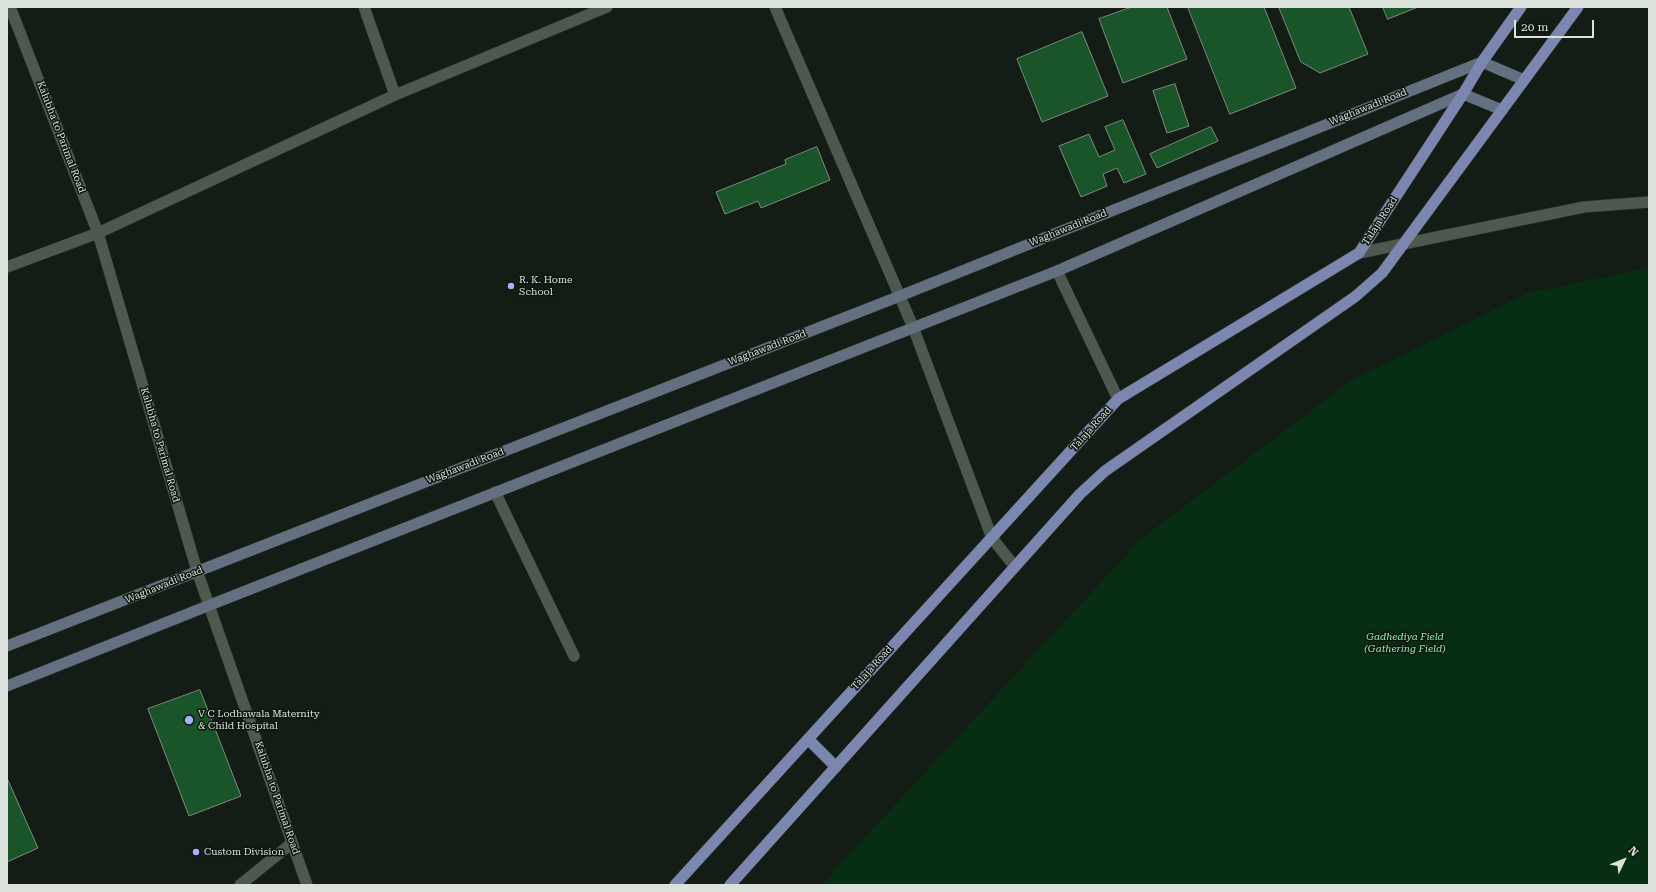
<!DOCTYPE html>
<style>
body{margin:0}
#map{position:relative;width:1656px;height:892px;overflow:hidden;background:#141d15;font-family:"Roboto Serif",serif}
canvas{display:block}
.frame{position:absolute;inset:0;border:8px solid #dbe2dc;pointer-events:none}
.north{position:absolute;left:1604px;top:840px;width:40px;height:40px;-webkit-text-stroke:3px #0b140d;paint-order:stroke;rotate:47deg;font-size:11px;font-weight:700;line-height:16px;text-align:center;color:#dbe2dc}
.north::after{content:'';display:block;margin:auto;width:14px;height:18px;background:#dbe2dc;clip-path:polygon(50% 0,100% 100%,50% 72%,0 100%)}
.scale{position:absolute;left:1514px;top:20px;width:80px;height:18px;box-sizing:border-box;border:2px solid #dbe2dc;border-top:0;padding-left:5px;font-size:12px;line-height:14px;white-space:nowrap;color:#dbe2dc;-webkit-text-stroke:3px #0b140d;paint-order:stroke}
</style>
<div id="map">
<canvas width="1656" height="892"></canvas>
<div class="frame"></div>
<div class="north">N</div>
<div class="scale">20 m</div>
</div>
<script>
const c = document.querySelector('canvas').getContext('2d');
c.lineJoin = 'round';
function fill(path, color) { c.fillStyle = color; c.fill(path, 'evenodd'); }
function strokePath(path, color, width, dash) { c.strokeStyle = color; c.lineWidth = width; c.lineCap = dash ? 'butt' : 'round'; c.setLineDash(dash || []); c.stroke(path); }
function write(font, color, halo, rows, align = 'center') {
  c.font = font + ' "Roboto Serif",serif'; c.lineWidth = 3; c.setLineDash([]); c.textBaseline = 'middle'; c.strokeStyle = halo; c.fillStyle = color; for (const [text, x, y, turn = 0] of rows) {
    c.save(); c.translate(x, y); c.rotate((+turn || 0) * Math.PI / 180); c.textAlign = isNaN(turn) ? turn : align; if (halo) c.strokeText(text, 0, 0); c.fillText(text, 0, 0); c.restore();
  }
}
fill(new Path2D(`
 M1649,268V885H821L1141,539L1352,380L1528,293Z`), '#072e12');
const building = new Path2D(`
 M1132,7H1167L1187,59L1123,83L1099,19Z
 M1188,7H1264L1296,88L1230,114Z
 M1279,7H1349L1368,54L1320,73L1301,62Z
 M1383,7H1418L1388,19Z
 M1082,32L1108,96L1042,122L1017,59Z
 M1175,84L1189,126L1167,133L1153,91Z
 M1123,120L1146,174L1124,183L1117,168L1103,174L1107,186L1081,197L1059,146L1089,134L1099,157L1115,150L1105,127Z
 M1211,127L1218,141L1157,168L1150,154Z
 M817,147L830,180L761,208L758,201L725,214L716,192L786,164L785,160Z
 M200,690L241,796L189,816L148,709Z
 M7,778L38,848L7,862Z`);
fill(building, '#195529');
strokePath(building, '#7e8a80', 1);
const minor = new Path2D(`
 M10,7L98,233L197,571L307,885
 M364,7L395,95
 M775,7L913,327L992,538L1015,567
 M1359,253L1584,207L1649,202
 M7,267L98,233L395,95L607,7
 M1057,271L1118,399
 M495,492L574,656
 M240,885L292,843`);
const secondary = new Path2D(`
 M7,646L900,296L1482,62L1524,80
 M7,686L210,605L1057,271L1463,94L1502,110`);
const primary = new Path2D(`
 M808,739L836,767
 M675,885L1118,399L1359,253L1463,94L1482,62L1521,7
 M730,885L1080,494L1105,471L1356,296L1382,273L1578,7`);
strokePath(minor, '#323833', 12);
strokePath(secondary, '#323833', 12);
strokePath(primary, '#323833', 12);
strokePath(minor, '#4d584e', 11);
strokePath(secondary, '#64707f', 11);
strokePath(primary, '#7b87af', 11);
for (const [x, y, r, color] of [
 [511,286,4,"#a4b2fc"],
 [189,720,5,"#a4b2fc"],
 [196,852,4,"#a4b2fc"]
]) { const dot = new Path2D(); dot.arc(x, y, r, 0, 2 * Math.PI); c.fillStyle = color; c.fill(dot); strokePath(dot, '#0b140d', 1.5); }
write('10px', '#dbe2dc', '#0b140d', [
 ["Waghawadi Road",1368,107,-22],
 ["Kalubha to Parimal Road",61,137,69],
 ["Talaja Road",1380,221,-57],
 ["Waghawadi Road",1068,228,-22],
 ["Waghawadi Road",767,348,-21],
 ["Talaja Road",1091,429,-48],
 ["Kalubha to Parimal Road",160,445,74],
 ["Waghawadi Road",465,466,-21],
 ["Waghawadi Road",164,585,-22],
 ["Talaja Road",872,668,-48],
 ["Kalubha to Parimal Road",277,798,71]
]);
write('10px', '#dbe2dc', '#0b140d', [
 ["R. K. Home",519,280],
 ["School",519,292],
 ["V C Lodhawala Maternity",198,714],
 ["& Child Hospital",198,726],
 ["Custom Division",204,852]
], 'left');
write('italic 10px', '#8ef4a1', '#0b140d', [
 ["Gadhediya Field",1405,637],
 ["(Gathering Field)",1405,649]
]);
</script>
